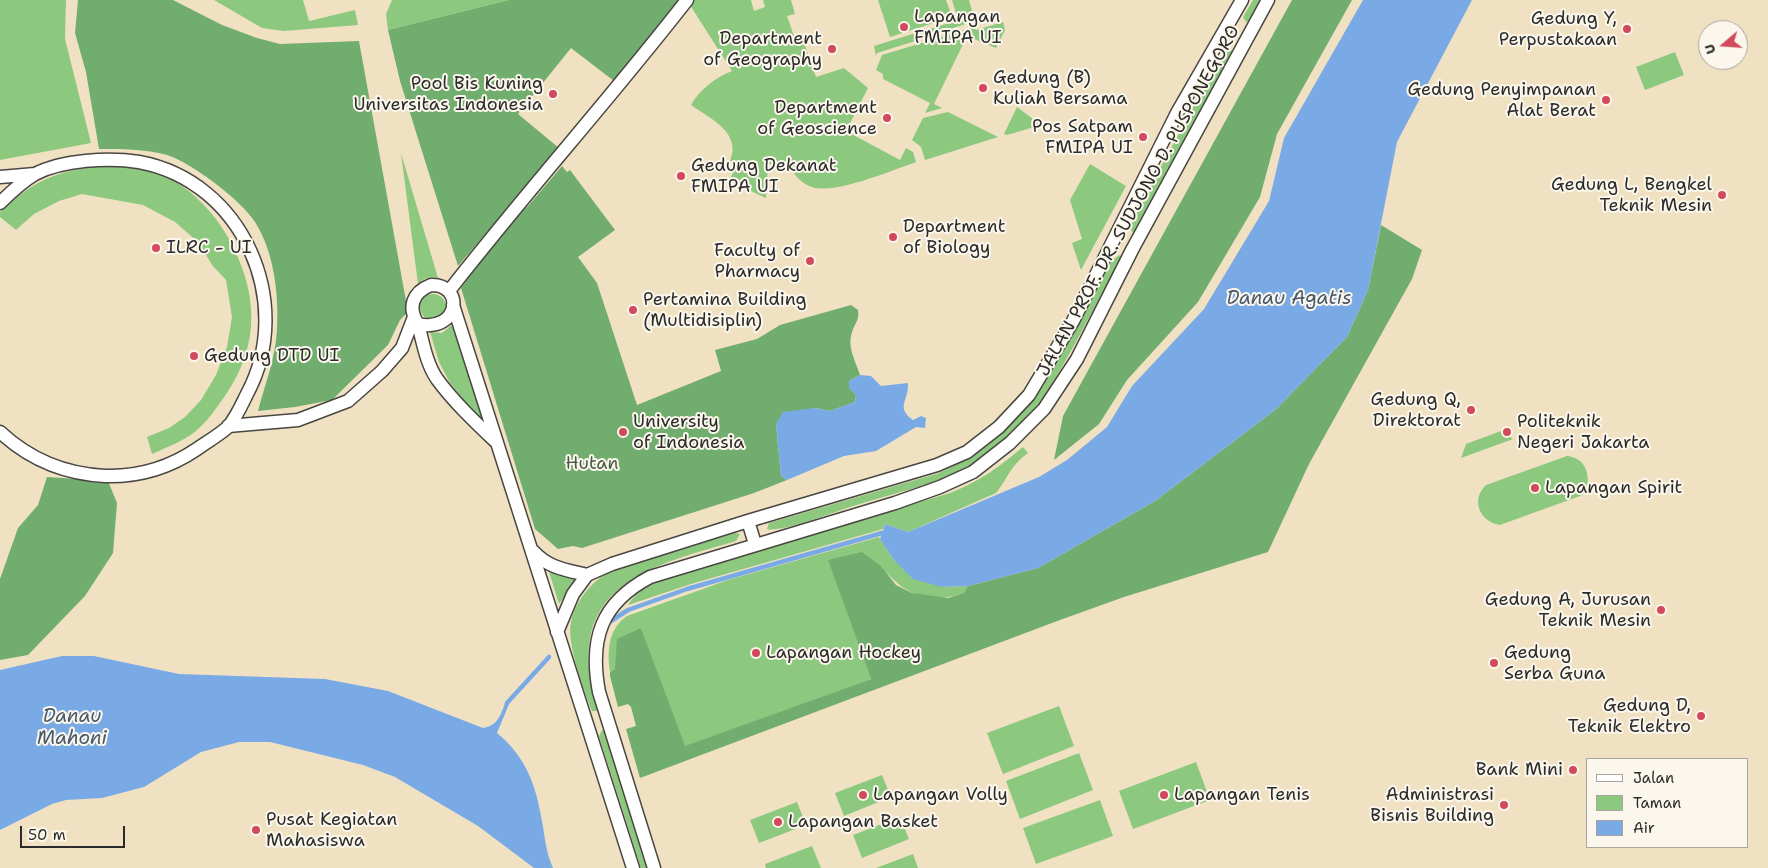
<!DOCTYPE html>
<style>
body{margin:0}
#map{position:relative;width:1768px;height:868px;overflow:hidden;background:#f1e1c3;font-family:"Shantell Sans",sans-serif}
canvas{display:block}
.legend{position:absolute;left:1586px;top:758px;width:162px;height:90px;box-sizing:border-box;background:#fbf7ec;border:1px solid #a8a59f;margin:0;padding:6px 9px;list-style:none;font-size:15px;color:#2b2b2b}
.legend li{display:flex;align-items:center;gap:10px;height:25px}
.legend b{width:25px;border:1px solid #a8a59f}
.north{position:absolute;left:1698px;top:20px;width:50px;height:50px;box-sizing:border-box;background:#fbf7ec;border:1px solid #a8a59f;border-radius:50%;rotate:252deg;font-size:14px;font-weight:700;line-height:20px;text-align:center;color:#2b2b2b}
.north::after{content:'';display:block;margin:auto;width:18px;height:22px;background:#d1495b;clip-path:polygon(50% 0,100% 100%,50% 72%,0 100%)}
.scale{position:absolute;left:20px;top:826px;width:105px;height:22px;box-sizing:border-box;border:2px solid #2b2b2b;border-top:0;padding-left:6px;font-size:15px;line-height:18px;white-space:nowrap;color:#2b2b2b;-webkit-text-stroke:4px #fbf7ec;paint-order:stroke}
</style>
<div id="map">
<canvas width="1768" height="868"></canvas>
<ul class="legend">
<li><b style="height:6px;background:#fff"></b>Jalan</li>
<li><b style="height:14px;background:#8cc97f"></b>Taman</li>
<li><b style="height:14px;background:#7aaae5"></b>Air</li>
</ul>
<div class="north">U</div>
<div class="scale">50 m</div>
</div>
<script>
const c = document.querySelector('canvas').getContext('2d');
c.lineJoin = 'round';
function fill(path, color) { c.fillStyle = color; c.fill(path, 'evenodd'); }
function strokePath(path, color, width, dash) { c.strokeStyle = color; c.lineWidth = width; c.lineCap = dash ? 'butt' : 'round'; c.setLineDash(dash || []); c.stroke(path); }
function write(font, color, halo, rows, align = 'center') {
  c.font = font + ' "Shantell Sans",sans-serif'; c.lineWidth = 4; c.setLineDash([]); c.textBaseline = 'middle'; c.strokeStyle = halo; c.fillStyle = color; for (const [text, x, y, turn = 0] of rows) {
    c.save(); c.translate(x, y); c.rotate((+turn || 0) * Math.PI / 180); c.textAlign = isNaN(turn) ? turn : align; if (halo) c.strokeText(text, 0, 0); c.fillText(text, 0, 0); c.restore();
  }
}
fill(new Path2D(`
 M0,0H66L65,39L91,143L0,160Z
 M214,0H303L309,21L355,10L358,25L284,31L262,28Z
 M392,0H509L388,30L386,14Z
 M690,0H751L754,11L765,7L763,0H791L795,14L787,16L794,36L801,34L816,77L844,68L868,88L846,131L900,160L906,148L913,152L916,162C893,170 834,195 812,187C800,183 794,174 787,164H768L766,198L729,181L737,165L730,161C742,133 711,119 691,105C700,89 715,78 732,71L688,2Z
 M878,0H946L952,17L890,37Z
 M952,0H969L975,21L932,35L930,29L958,20Z
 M1253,0H1262L1251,20L1246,22L1243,17Z
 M1003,22L1005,30L996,48L967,36L934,104L942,108L925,113L930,103L883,79V74L876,70L882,55L974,27L976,30Z
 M925,30L928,37L877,53L876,56L874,46Z
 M1228,47L1232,51L1203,111L1135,233H1133L1130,228L1139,208L1203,88Z
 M1675,52L1684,75L1645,90L1636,67Z
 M1017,107L1041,125L1007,135L1004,134Z
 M948,112L998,137L925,160L921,147L912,140L923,118Z
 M401,153L438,278C429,276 424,278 418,284Z
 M1090,164L1126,186L1081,270L1072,243L1082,239L1070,200Z
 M116,166C130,168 147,169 161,174C188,185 215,213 229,239C258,293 261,343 225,396C216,408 208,421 196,431C184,441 167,447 152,454L147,437L169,428L185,417L201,400L216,375L227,347L232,317L226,280L212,265L199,243L175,222L143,205L82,194L59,201L34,214L16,230L0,217V212C36,177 67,167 116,166Z
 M1120,255L1122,258C1110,281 1097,303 1085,325C1056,379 1026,437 969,467C931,486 887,495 847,508C832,513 779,533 767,529L769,523L939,473C1032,433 1066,344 1112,260Z
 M420 307a13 13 0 1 1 26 0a13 13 0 1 1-26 0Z
 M454,323L487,429L450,383L439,362L430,332L442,333Z
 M1501,431L1513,439L1461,458L1466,444Z
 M1023,447L1028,453C1009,467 1009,477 996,493L908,532L885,524L883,529L691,584L628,605C639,588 656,582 674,575L950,493C980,481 998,468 1023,447Z
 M1567,456C1586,458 1590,474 1587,491L1580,496L1500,525C1480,522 1470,500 1486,485Z
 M735,533L740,534L736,541C667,562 576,578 590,675C592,686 596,697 599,708L597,711H592C584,691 566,642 571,622C576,599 593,580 613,570Z
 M879,537L893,559L942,587L968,586L964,593C929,605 904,595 882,567L829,560L871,679L684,747L641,628L615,669L610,672C607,651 608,629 627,616L728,580Z
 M549,572L576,579L559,604Z
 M1059,706L1074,746L1003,774L987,733Z
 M602,730L605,731L649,868H641L599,736Z
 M1079,753L1093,790L1020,819L1006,781Z
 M1196,762L1210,800L1133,829L1119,791Z
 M882,775L891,797L844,816L835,793Z
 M1100,800L1113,836L1036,864L1023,828Z
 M797,802L806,825L759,843L750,820Z
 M900,817L909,839L862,858L853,835Z
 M812,846L821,868H766L765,864Z
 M913,854L918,868H876Z`), '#8cc97f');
fill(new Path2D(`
 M78,0H173L222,25L257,38L280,44L359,41L408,312L400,320L388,345L332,400L295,407L258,411C265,384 276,357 277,329C279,294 274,252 255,222C241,200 192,163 167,155C145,149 122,149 99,149L86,72L75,33Z
 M509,0H680L614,81L571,48L518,114L559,148L458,266L400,81L388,30Z
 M1292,0H1352L1277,134L1260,197L1198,302L1127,380L1099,424L1054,460L1063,416Z
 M562,166L567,172L570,170L615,230L578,257L597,283L637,405L721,371L715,350L757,339L780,325L851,305L858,310C860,321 853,325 851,336C848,348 856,363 860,375L849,381L850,388L856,395L855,402L830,411L815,408L776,424L781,476L787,480L754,493L582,548L573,546L558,549L535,529L461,288L514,217L528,206Z
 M1381,225L1422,250L1412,279L1309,464L1268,552L1124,597L1060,620L640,778L626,729L636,726L631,707L628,704L618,707L610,676V672L615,669L617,639L641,628L685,746L871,679L828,560L862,552L882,567L896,585L912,593L948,598L964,593L968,586L1038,568L1155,501L1275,410L1347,337L1368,290Z
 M47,477L108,481L117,503L113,553L85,596L28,655L0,660V579L18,528L38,505Z`), '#71ad6e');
fill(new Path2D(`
 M1363,0H1472L1397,142L1368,290L1347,337L1275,410L1155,501L1038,568L968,586L942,587L913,579L893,559L880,539L885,524L908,532L1039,477L1067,460L1107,427L1132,386L1204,309L1269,201L1284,138Z
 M860,375L871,376L881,386L908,383C909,401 895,407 913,420L921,416L926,418L925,428L916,427L876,451L844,456L787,480L781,476L776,424L783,412L815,408L830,411L855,402L856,395L849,388V381Z
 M62,656H94L179,674L325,679L388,691L483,728C497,726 501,715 505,703L509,704L497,733C524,755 535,782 541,816C545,834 545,851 553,868H534L478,826L395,777L363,765L270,742H239L201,752L144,787L102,798L66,800L52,804L0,830V670Z`), '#7aaae5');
strokePath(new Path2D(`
 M611,621L628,610L687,589L882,533
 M507,703L549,657`), '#7aaae5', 4.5);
const minor = new Path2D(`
 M0,177L35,174
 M0,203C10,193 23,181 35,174C62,160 109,157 139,162C243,181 296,303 247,394C242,404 236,418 228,427C219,435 207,442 197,449C169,468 139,477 105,476C64,474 30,460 0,432
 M431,285C465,284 460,333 418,324C407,307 413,292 431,285Z
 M449,291C526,192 610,99 687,0
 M453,305L633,868
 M418,324C423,342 426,363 437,379C453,401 475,422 495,441
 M228,426L298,420L348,401L382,371L402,348L414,317
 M748,521L755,544
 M533,551C548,568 566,570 587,575
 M557,632L573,594L587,575L612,564L748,521L937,465L967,452L999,427L1029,395L1073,321L1177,113L1242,0
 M654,868L599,692C589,639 601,603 650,577L895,503L940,487L973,472L1010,443L1044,409L1077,359L1132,250L1268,0`);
strokePath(minor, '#494642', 15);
strokePath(minor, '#fff', 12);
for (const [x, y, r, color] of [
 [904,27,5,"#d1495b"],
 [1627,29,5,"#d1495b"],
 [832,49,5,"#d1495b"],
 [983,88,5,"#d1495b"],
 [553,94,5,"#d1495b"],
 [1606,100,5,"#d1495b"],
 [887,118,5,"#d1495b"],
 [1143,137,5,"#d1495b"],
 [681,176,5,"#d1495b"],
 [1722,195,5,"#d1495b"],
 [893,237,5,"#d1495b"],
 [156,248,5,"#d1495b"],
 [810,261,5,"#d1495b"],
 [633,310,5,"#d1495b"],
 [194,356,5,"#d1495b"],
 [1471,410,5,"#d1495b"],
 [623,432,5,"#d1495b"],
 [1507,432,5,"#d1495b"],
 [1535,488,5,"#d1495b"],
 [1661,610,5,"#d1495b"],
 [756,653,5,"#d1495b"],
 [1494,663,5,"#d1495b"],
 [1701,716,5,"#d1495b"],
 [1573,770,5,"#d1495b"],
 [863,795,5,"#d1495b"],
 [1164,795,5,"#d1495b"],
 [1504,805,5,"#d1495b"],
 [778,822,5,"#d1495b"],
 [256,830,5,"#d1495b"]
]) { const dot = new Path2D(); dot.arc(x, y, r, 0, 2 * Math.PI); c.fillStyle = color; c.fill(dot); strokePath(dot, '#fbf7ec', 2); }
write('18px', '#2b2b2b', '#fbf7ec', [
 ["Lapangan",914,17],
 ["FMIPA UI",914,38],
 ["Gedung Y,",1617,19,"right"],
 ["Perpustakaan",1617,40,"right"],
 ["Department",822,39,"right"],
 ["of Geography",822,60,"right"],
 ["Gedung (B)",993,78],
 ["Kuliah Bersama",993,99],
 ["Pool Bis Kuning",543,84,"right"],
 ["Universitas Indonesia",543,105,"right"],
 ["Gedung Penyimpanan",1596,90,"right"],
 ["Alat Berat",1596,111,"right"],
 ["Department",877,108,"right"],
 ["of Geoscience",877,129,"right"],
 ["Pos Satpam",1133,127,"right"],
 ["FMIPA UI",1133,148,"right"],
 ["Gedung Dekanat",691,166],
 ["FMIPA UI",691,187],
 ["Gedung L, Bengkel",1712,185,"right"],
 ["Teknik Mesin",1712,206,"right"],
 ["Department",903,227],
 ["of Biology",903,248],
 ["ILRC - UI",166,248],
 ["Faculty of",800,251,"right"],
 ["Pharmacy",800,272,"right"],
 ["Pertamina Building",643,300],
 ["(Multidisiplin)",643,321],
 ["Gedung DTD UI",204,356],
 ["Gedung Q,",1461,400,"right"],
 ["Direktorat",1461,421,"right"],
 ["University",633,422],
 ["of Indonesia",633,443],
 ["Politeknik",1517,422],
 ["Negeri Jakarta",1517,443],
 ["Lapangan Spirit",1545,488],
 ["Gedung A, Jurusan",1651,600,"right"],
 ["Teknik Mesin",1651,621,"right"],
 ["Lapangan Hockey",766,653],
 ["Gedung",1504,653],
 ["Serba Guna",1504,674],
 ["Gedung D,",1691,706,"right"],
 ["Teknik Elektro",1691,727,"right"],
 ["Bank Mini",1563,770,"right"],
 ["Lapangan Volly",873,795],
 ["Lapangan Tenis",1174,795],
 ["Administrasi",1494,795,"right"],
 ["Bisnis Building",1494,816,"right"],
 ["Pusat Kegiatan",266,820],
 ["Mahasiswa",266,841],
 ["Lapangan Basket",788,822]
], 'left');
write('18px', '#2b2b2b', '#fbf7ec', [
 ["JALAN PROF. DR. SUDJONO D. PUSPONEGORO",1139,201,-61]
]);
write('18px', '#485a44', '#fbf7ec', [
 ["Hutan",592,464]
]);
write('italic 19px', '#47576c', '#fbf7ec', [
 ["Danau Agatis",1289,299],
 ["Danau",72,717],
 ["Mahoni",72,739]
]);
</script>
